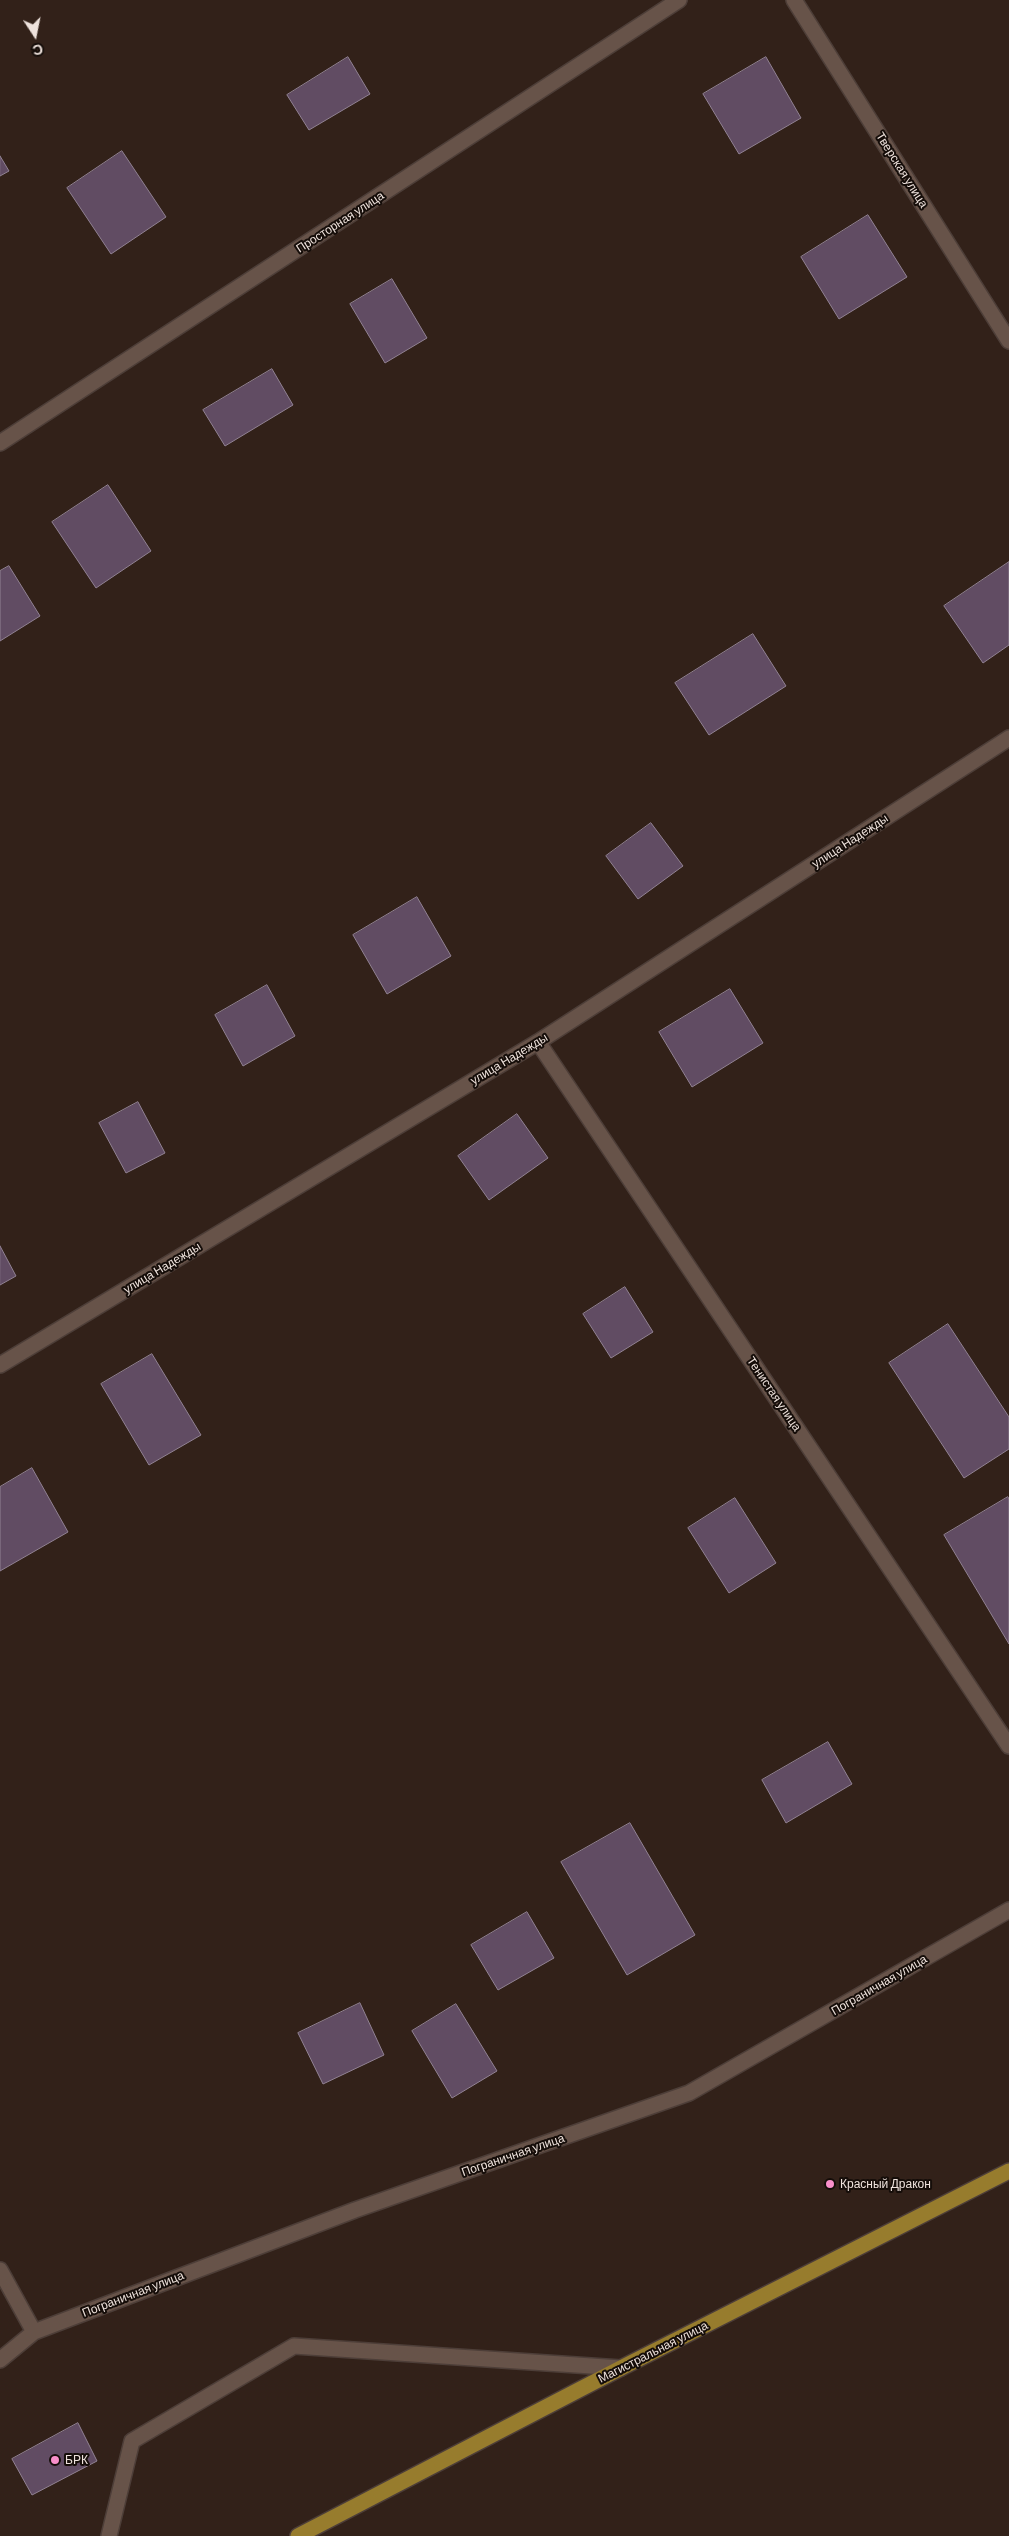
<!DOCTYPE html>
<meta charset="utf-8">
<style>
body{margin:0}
#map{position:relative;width:1009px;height:2536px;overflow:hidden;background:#322119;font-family:Barlow,sans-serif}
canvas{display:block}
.north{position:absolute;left:10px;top:10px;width:50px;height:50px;-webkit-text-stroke:4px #150d09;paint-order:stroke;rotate:169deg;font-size:14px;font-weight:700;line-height:20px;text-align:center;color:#eee2dc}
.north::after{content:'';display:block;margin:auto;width:18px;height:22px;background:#eee2dc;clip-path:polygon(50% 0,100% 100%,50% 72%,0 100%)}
</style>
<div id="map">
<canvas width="1009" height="2536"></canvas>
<div class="north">С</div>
</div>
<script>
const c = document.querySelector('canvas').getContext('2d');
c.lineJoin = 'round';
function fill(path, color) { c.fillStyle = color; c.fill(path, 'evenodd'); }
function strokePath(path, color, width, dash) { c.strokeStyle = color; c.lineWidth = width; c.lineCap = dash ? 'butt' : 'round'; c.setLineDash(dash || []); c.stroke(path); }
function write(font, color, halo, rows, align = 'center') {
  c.font = font + ' Barlow,sans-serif'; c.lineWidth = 4; c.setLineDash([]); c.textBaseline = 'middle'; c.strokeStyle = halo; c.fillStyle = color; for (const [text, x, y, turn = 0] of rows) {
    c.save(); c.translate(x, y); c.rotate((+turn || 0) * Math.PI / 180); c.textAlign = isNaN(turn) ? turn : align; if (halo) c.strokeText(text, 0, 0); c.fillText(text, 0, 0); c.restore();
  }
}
const building = new Path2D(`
 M348,57L370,94L309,130L287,95Z
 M766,57L801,118L739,154L703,94Z
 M122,151L166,217L111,254L67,188Z
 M0,156L9,171L0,176Z
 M868,215L907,277L839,319L801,257Z
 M392,279L427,338L385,363L350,304Z
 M272,369L293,405L225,446L203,410Z
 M108,485L151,551L96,588L52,522Z
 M1009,562V645L983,663L944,606Z
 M9,566L40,616L0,641V571Z
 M753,634L786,686L709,735L675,683Z
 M651,823L683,866L638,899L606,856Z
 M417,897L451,956L387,994L353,935Z
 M267,985L295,1036L243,1066L215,1015Z
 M730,989L763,1043L692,1087L659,1032Z
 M138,1102L165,1153L126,1173L99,1123Z
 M517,1114L548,1158L489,1200L458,1156Z
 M0,1246L16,1276L0,1285Z
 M625,1287L653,1332L611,1358L583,1314Z
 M948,1324L1009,1417V1449L964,1478L889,1363Z
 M152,1354L201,1435L149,1465L101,1384Z
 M32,1468L68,1532L0,1571V1487Z
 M1008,1497L1009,1499V1644L944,1535Z
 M735,1498L776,1563L729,1593L688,1528Z
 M828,1742L852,1784L786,1823L762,1780Z
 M630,1823L695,1935L627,1975L561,1862Z
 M527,1912L554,1958L498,1990L471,1945Z
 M360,2003L384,2055L323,2084L298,2033Z
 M456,2004L497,2071L452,2098L412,2031Z
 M78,2423L97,2461L32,2495L12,2459Z`);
fill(building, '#614c63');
strokePath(building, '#918293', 1);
const service = new Path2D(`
 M109,2536L132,2441L294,2346L621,2368`);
const minor = new Path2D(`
 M794,0L1009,341
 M0,443L679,0
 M538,1042L1009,1746
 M0,1365L538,1042L1009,738
 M0,2270L34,2332
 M0,2360L34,2332L355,2210L689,2093L1009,1910`);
const primary = new Path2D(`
 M298,2536L621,2368L1009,2171`);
strokePath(service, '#4d3e38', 18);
strokePath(minor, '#4d3e38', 18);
strokePath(primary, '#4d3e38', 18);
strokePath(service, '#675349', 15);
strokePath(minor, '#675349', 15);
strokePath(primary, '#977c2d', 15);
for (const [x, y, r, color] of [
 [830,2184,5,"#f98fca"],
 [55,2460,5,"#f98fca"]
]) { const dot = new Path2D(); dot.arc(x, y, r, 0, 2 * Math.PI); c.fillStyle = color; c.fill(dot); strokePath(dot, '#150d09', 2); }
write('12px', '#eee2dc', '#150d09', [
 ["Тверская улица",902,170,58],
 ["Просторная улица",340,222,-33],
 ["улица Надежды",850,841,-33],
 ["улица Надежды",509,1059,-31],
 ["улица Надежды",162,1268,-31],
 ["Тенистая улица",774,1394,56],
 ["Пограничная улица",879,1985,-30],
 ["Пограничная улица",513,2155,-19],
 ["Пограничная улица",133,2294,-21],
 ["Магистральная улица",653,2352,-27]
]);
write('12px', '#eee2dc', '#150d09', [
 ["Красный Дракон",840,2184],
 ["БРК",65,2460]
], 'left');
</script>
